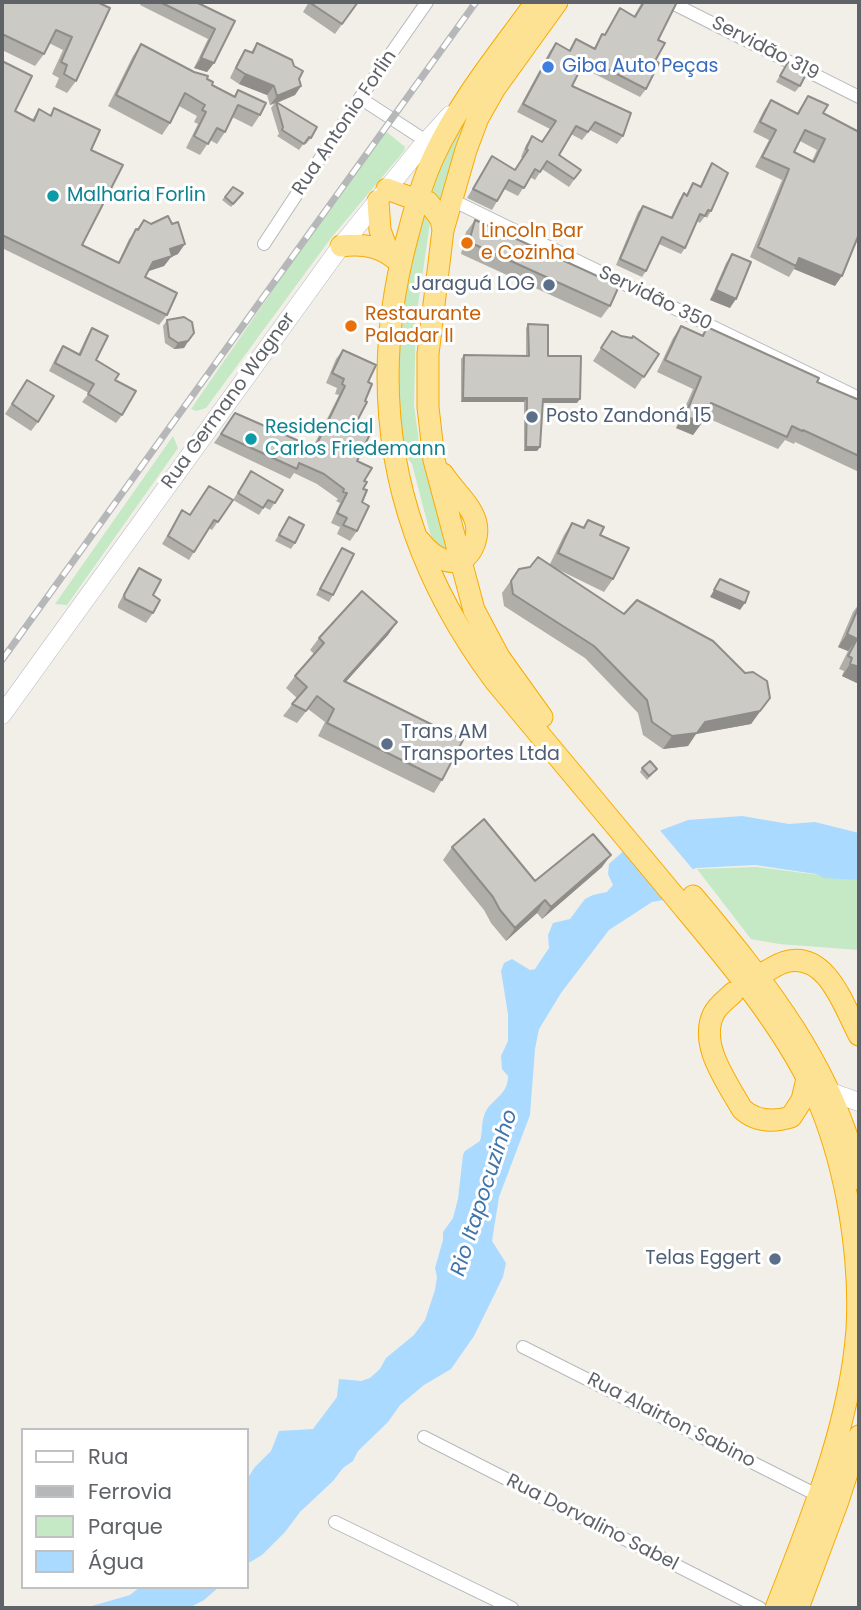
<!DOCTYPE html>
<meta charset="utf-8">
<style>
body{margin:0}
#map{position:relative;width:861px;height:1610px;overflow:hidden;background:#f1efe8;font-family:Poppins,sans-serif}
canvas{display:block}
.frame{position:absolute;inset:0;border:4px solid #5f6368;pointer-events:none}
.legend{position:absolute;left:21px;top:1428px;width:228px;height:161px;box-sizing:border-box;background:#fff;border:2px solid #bfc1c3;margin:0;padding:9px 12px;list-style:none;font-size:21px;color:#5f6368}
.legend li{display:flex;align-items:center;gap:14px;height:35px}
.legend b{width:35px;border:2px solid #bfc1c3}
</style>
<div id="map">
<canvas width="861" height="1610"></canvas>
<div class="frame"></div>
<ul class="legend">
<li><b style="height:9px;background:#fff"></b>Rua</li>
<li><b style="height:9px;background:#b6b7b8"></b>Ferrovia</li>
<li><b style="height:19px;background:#c5e8c5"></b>Parque</li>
<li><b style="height:19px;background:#aadaff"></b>Água</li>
</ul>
</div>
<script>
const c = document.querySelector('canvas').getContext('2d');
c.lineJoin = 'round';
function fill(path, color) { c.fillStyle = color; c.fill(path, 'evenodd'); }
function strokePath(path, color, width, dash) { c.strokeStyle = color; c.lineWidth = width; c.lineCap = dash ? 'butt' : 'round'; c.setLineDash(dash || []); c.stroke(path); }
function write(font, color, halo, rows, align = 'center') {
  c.font = font + ' Poppins,sans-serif'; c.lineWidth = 6; c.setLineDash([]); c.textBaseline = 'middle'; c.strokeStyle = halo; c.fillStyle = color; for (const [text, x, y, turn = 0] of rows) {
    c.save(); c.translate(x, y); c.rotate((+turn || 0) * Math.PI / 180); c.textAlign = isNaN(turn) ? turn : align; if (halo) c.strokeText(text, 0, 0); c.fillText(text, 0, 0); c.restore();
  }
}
fill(new Path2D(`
 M482,87L441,203L436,195L429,190L442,159Z
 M385,132L388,133L405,147L404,151L331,238L206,408L196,411L191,409L315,229Z
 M424,214L430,223L416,318L414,405L419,442L426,460L449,554L437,549L430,533L412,464L403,452L399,427L397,365L408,264Z
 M173,436L178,448L67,605L55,604Z
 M757,867L859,880V950L779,944L751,939L697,869Z`), '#c5e8c5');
fill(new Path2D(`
 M742,816L789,824L815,822L859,833V880L824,878L816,874L755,865L696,868L688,872L659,831L688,820Z
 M627,848L669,899L652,902L609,930L561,993L539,1029L535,1049L530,1115L499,1197L492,1241L506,1263L503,1277L474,1336L451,1369L424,1385L400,1405L388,1422L358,1451L353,1461L343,1468L333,1481L300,1512L285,1532L262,1555L247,1564V1479L255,1467L271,1451L279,1431L313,1429L337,1397L339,1379L361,1381L370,1378L380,1369L386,1358L414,1335L425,1320L435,1290L437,1277L435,1268L443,1240V1232L453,1218L458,1199L463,1155L465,1151L480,1141C483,1132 481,1122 485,1113C491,1099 508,1096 508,1076L502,1069L501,1056L508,1041V1014L501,971L504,963L512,959L530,970L535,969L549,948L548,935L553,923L570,919L585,899L593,895L607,892L613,885L608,874L609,864Z
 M140,1587H219L204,1600L189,1608H85L130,1595Z`), '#aadaff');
fill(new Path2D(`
 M658,828L695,872L691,875L683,888L679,887L639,839L641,835Z`), '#f1efe8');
const street = new Path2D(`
 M670,2L859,97
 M360,98L426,141
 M450,199L859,398
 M264,244L360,98L427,2
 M523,1347L819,1496
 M424,1437L760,1608
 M335,1522L512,1608`);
const secondary = new Path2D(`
 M2,715L341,246L421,147L450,115
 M831,1092L859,1102`);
const highway = new Path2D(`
 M536,2C500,52 460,100 434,156C421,184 414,212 406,242C364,403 396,548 495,681C555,753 615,825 675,897C728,961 787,1028 820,1105C847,1171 861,1258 857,1329C850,1426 811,1518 776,1608
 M387,189L417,200L428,202L441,219L443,230
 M378,201L380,230L388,252
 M341,246C366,243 383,247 401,264
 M420,541C432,557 458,574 472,549C476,542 478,531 476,523C472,505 452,489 443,474
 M542,717L499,657L474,610L434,460L428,407V354L443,230L466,150L478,118L495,88L557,2
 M693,896C765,982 834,1067 859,1179
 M765,972C771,969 778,964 785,962C827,950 844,1007 859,1035
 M733,993C727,999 718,1005 714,1013C698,1044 727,1082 742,1109C756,1122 774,1122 791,1117L802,1100L807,1079
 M798,1608L838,1501L859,1436`);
strokePath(street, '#b5b8bc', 14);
strokePath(secondary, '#b6babf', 19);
strokePath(highway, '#f9ab00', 23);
strokePath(street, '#fff', 12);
strokePath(secondary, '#fff', 18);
strokePath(highway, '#fde293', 21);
const rail = new Path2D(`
 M2,660L476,2`);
strokePath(rail, '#b6b7b8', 7);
strokePath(rail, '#fff', 4.5, [13]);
fill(new Path2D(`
 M2,2H97L76,81L67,93L55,87L59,78L52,74L63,50L49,43L44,54L35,66L2,50Z
 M142,2H196L235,21L214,63L207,72L194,68L208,39L140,5Z
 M309,2H358L335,34L303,12Z
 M642,2H672L658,40L655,61L646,89L640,97L581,67L572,86L623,136L617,144L590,130L582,140L571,134L559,155L581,170L569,187L542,169L535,180L530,177L518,196L504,189L492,210L467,198L492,156L515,170L523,158L521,157L526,145L532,136L541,142L550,129L517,112L550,51L556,43L569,50L576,39L594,48L602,34L604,35L620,8L634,16Z
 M257,43L294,66L299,79L301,86L295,95L277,103L311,138L306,144L304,143L299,150L277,136L279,134L271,108L274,104L270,105L267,95L239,84L230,78L239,59L245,50L251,52Z
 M141,44L207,79L212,85L234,96L238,90L260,115L252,127L232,117L225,132L217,144L210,140L200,155L186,148L198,124L194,122L197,116L179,106L170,123L162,135L108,106L133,56Z
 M2,61L15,111L32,120L39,109L50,115L54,108L91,150L82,245L118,263L129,239L144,220L178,254L171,257L164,266L148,271L145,277L167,315L159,325L2,248Z
 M788,62L800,86L795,92L776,82Z
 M808,96L823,113L835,286L794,269L789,277L750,257L782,180L755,167L769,140L753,132L764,110L771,100L797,113ZM800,141L817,150L812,161L794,152Z
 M712,163L711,211L707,218L705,216L700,223L697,221L685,248L681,254L659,244L646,271L642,277L616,265L638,212L643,206L671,217L679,200L684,193L686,195L693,183L700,186L708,169Z
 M233,187L243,193L231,207L222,200Z
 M475,220L610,306L601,318L461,254L466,232Z
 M732,254L730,308L710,300L726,263Z
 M167,320L194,333L184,348L174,349L165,343L163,326Z
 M528,324L577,403H543L540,447L537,451H524V402H461V359L464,355H526V328Z
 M681,326L702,335L707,327L817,382L859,400V472L795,442L794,444L785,440L778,449L705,417L693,435L676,428L693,389L657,372L673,338Z
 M92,328L96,360L115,380L122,415L116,423L82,402L89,393L49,371L57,355L63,346L78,355L87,336Z
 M612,331L659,354L635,389L593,361Z
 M343,350L368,382L356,423L357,461L364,481L362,502L357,531L350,541L337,534L340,527L331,523L340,503L336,501L338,499L317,484L294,473L290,479L214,443L235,413L313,447L339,395L335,394L337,388L326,383L336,359Z
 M27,380L38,422L31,431L5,414Z
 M251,471L283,490L270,510L264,507L259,515L233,500Z
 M233,500L212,530L209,528L189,560L162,544L182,510L189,515Z
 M289,517L295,543L291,549L275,541Z
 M588,520L600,535L613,579L604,592L557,569L761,710L751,724L696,734L688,746L663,749L643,735L638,713L585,658L504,606L502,593L519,569L550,564L564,535L572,523L582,528Z
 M342,548L333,595L329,602L316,595Z
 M139,568L153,613L146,623L118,608V605L132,578Z
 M859,604V684L842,676L844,671L839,669L848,651L838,647L853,612Z
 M397,622L388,635L345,682L442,780L434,793L318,736L325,722L308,709L297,723L283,716L297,698L286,688L295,676L314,654L310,650L319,638Z
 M642,768L657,769L647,780L640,772Z
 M452,847L535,881L602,867L542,919L537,913L506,941L491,923L484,910L443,860Z`), '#afaea9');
fill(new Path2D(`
 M201,58L214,63L207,72L194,68Z
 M245,74L274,86L267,95L239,84Z
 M301,86L295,95L276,103V102L270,105L277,96Z
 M185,244L178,254L171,257L164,266L146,272L153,262L170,249Z
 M799,258L842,276L835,286L794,269Z
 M716,290L736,299L730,308L710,300Z
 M188,341L184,348L174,349L178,343Z
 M463,398H527L524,402H461Z
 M543,399H580L577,403H540Z
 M685,416L702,423L693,435L676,428Z
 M526,447H540L537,451H524Z
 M714,590L745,603L740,610L710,597Z
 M397,622L388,635L335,694L344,681Z
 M847,634L857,639L848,651L838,647Z
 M850,664L859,667V684L842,676Z
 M770,698L751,724L696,734L688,746L663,749L672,736L705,722Z
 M611,855L602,867L542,919L551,907Z
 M545,900L537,913L506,941L515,928Z`), '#8f8d8a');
const building = new Path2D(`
 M2,2H97L110,8L76,81L64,74L67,65L61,62L72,37L56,30L44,54L2,34Z
 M160,2H196L235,21L214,63L201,58L215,29Z
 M309,2H358L342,24Z
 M644,2H672L676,4L658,40L665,43L655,61L659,63L646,89L586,58L572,86L631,113L623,136L595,122L588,132L576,126L559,155L581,170L574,179L547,161L540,172L535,169L524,188L509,180L497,201L473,189L492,156L515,170L528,150L526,149L532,136L542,142L556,121L523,104L556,43L570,51L576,39L595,49L602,34L605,35L620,8L635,17Z
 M257,43L292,60L294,66L303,71L299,79L301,86L277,96L274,86L245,74L236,68L245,50L253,53Z
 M141,44L194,72L208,76L207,79L213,82L212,85L235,97L238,90L266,103L260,115L238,105L225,132L217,128L208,144L194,136L206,112L202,110L205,105L185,93L170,123L116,95Z
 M2,61L32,76L15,111L34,121L39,109L51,116L54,108L100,130L91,150L123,165L82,245L119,263L136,229L138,230L144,220L151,224L168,216L172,224L178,222L185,244L170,249L172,256L153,262L145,277L177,293L167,315L2,235Z
 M788,62L807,72L800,86L780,76Z
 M808,96L828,105L823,113L859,132V234L842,276L799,258L796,266L758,247L789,169L762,157L776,130L760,122L771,100L798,114ZM805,130L825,139L814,162L794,152Z
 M276,102L317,127L311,138L309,137L304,144L282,130L283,127Z
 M712,163L728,173L711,211L708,210L705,216L700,214L685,248L662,237L646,271L620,259L643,206L672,218L684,193L687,196L693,183L701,187Z
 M233,187L243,193L233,204L225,197Z
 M475,220L619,286L610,306L469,242Z
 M732,254L751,262L736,299L716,290Z
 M184,317L192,322L194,333L188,341L178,343L169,337L167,320Z
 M528,324L548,325V356H581L580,399H543L540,447H526L527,398H463L464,355L529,356Z
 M681,326L703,336L707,327L819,378L817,382L859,400V456L803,430L802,431L792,426L787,437L711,403L702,423L685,416L701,377L665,360Z
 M92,328L108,336L96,360L119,374L115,380L136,391L122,415L88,394L94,384L55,363L63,346L80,355Z
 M612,331L621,336L632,338L633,336L659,354L644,377L601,348Z
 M343,350L376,365L368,382L372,384L365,401L367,402L356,423L372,430L357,461L372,468L364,481L367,482L363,489L367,490L362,502L369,506L357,531L343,525L347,518L337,513L347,493L343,492L344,489L324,474L299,463L297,469L221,434L235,413L315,448L345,386L342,384L344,379L332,373Z
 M27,380L54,396L38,422L12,404Z
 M251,471L283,490L275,503L268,500L263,508L238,493Z
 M209,486L233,500L218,522L214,520L194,552L168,536L182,510L190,515Z
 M289,517L304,525L295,543L279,535Z
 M588,520L604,527L600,535L629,548L613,579L558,553L572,523L584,528Z
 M342,548L354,554L333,595L320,589Z
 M538,557L624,614L637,600L713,641L745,673L753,672L767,681L770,698L760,711L705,722L697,733L672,736L652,722L647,700L594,646L513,594L511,581L519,569L530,567Z
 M139,568L161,580L153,595L160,600L153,613L125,599L124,595Z
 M720,579L749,592L745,603L714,590Z
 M362,591L397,622L344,681L463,740L442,780L327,723L334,709L317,696L306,711L292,704L307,687L295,676L324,643L319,638Z
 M859,606V667L850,664L852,658L848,656L857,639L847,634Z
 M650,761L657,769L649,776L642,768Z
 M484,819L535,881L593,834L611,855L551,907L545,900L515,928L500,910L493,897L452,847Z`);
fill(building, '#cccac5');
strokePath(building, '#8f8d8a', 2);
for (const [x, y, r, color] of [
 [548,67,7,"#3f7fe0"],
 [53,196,7,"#0f9aa8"],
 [467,243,7,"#e8710a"],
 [549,285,7,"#5c6f8a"],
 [351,326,7,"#e8710a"],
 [532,417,7,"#5c6f8a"],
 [251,439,7,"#0f9aa8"],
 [387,744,7,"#5c6f8a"],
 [775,1259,7,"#5c6f8a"]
]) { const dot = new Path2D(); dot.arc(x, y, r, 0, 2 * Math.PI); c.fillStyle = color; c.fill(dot); strokePath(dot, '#fff', 2.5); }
write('19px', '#5f6368', '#fff', [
 ["Servidão 319",765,49,27],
 ["Rua Antonio Forlin",345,123,-56],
 ["Servidão 350",655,299,26],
 ["Rua Germano Wagner",229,401,-54],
 ["Rua Alairton Sabino",671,1421,27],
 ["Rua Dorvalino Sabel",592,1523,27]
]);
write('19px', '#366cbe', '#fff', [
 ["Giba Auto Peças",562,67]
], 'left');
write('19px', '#0d838f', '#fff', [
 ["Malharia Forlin",67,196],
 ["Residencial",265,428],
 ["Carlos Friedemann",265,450]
], 'left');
write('19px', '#c56008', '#fff', [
 ["Lincoln Bar",481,232],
 ["e Cozinha",481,254],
 ["Restaurante",365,315],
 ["Paladar II",365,337]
], 'left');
write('19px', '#4e5e75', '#fff', [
 ["Jaraguá LOG",535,285],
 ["Posto Zandoná 15",546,417,"left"],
 ["Trans AM",401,733,"left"],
 ["Transportes Ltda",401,755,"left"],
 ["Telas Eggert",761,1259]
], 'right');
write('italic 21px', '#4174aa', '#fff', [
 ["Rio Itapocuzinho",485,1193,-72]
]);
</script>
